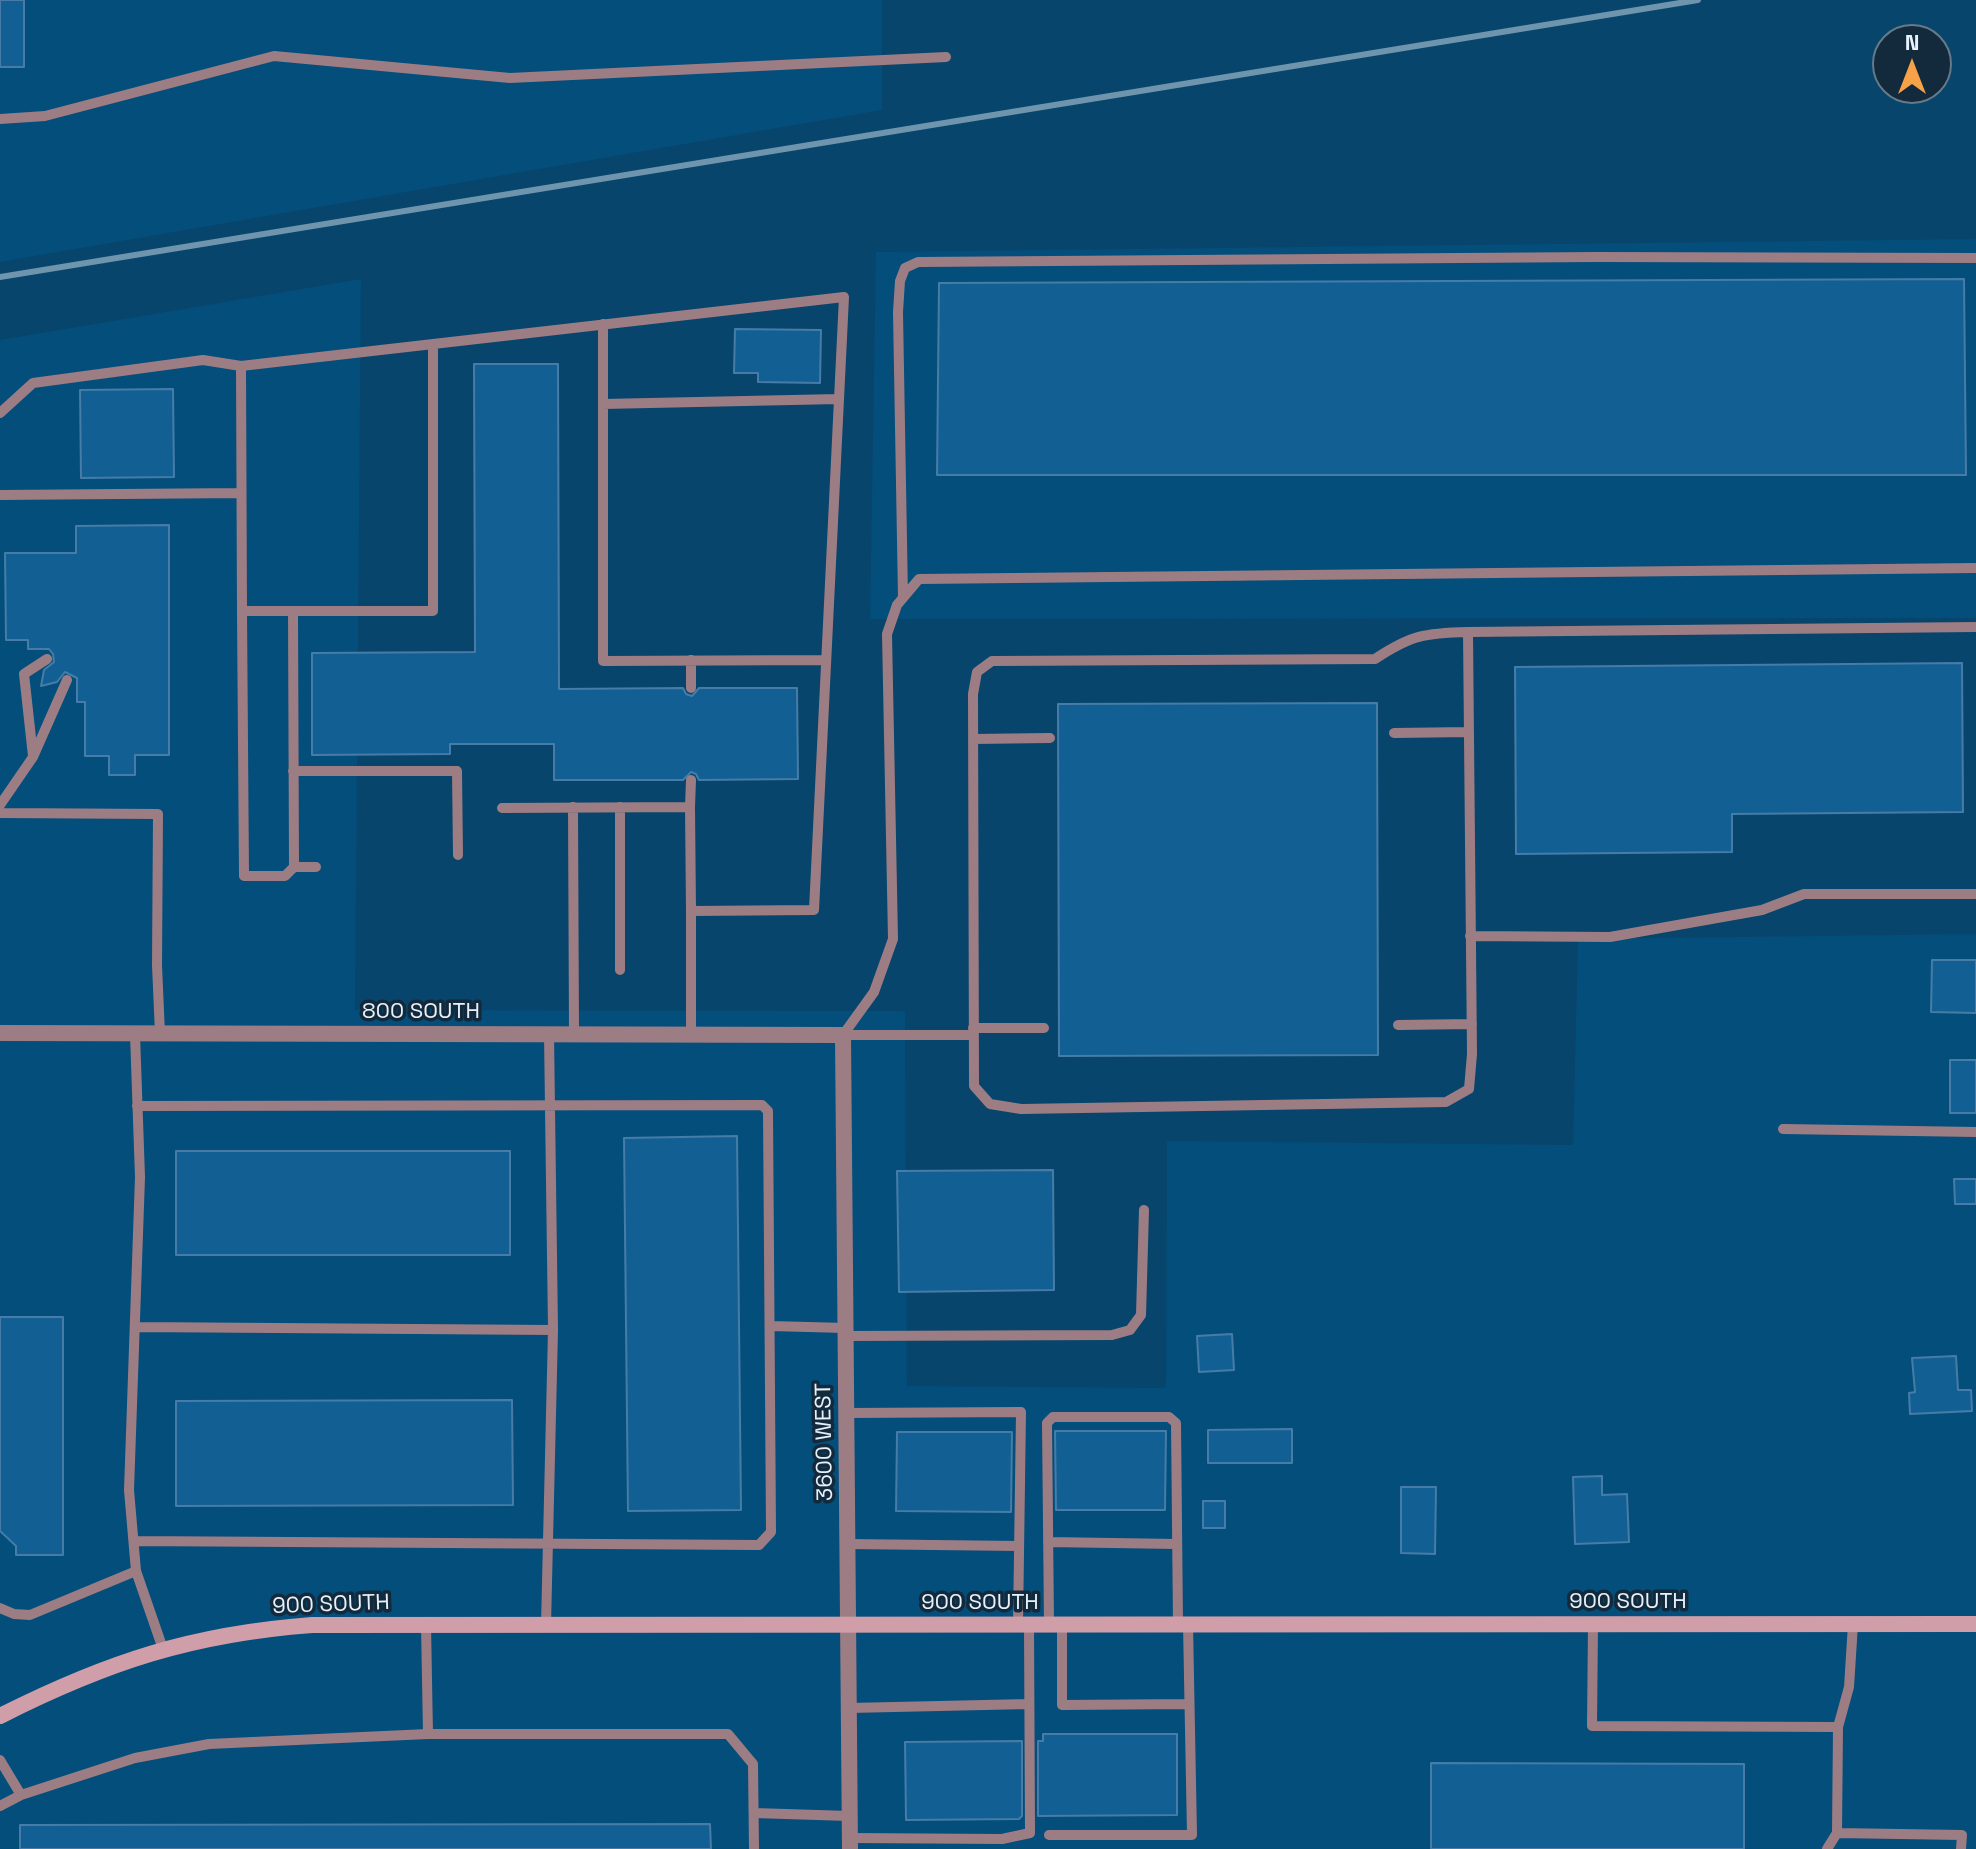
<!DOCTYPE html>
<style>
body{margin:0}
#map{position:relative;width:1976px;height:1849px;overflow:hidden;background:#07456c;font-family:"Space Grotesk",sans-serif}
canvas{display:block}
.north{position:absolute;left:1872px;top:24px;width:80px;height:80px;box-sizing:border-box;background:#132a3c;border:2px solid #677a88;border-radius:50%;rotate:0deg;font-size:22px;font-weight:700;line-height:32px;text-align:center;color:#e6f1fb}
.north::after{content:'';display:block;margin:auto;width:28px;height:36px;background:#f7a248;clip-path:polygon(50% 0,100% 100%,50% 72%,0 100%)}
</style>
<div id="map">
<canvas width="1976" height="1849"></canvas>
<div class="north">N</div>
</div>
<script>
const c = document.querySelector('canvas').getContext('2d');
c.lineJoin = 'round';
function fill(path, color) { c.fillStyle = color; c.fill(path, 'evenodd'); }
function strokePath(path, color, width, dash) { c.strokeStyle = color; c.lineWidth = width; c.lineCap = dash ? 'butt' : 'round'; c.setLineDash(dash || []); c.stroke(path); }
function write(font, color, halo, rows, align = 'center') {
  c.font = font + ' "Space Grotesk",sans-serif'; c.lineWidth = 7; c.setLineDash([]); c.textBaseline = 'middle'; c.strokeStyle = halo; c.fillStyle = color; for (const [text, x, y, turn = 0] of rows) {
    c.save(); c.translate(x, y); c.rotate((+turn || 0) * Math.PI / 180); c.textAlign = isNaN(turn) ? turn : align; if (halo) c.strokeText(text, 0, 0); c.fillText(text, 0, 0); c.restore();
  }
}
fill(new Path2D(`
 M0,0H882V110L0,262Z
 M1976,239V618L870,619L876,252Z
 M361,279L355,1010L905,1011L907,1386L1166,1388L1167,1141L1573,1145L1578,939L1976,934V1849H0V340Z`), '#044e7b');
const building = new Path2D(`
 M0,0H24V67H0Z
 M1964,279L1966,475H937L939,283Z
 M735,329L821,330L820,383L758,382V373H734Z
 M474,364H558L559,689L683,688L686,694L692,696L699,688H797L798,779L699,780L696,774L691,772L683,780H554V744H450V754L312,755V653L475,652Z
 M173,389L174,477L81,478L80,390Z
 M169,525V755H135V775H109V756H85V702H77V678L65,672L57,682L41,686L44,670L54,662L53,654L49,649H28V640H6L5,553H76V526Z
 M1962,663L1963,812L1732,814V852L1516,854L1515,667Z
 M1377,703L1378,1055L1059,1056L1058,704Z
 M1932,960H1976V1013L1931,1012Z
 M1950,1060H1976V1113H1950Z
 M737,1136L741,1510L628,1511L624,1138Z
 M176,1151H510V1255H176Z
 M1053,1170L1054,1290L899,1292L897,1171Z
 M1954,1179H1976V1204H1955Z
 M0,1317H63V1555H16V1546L0,1531Z
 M1232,1334L1234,1370L1199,1372L1197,1336Z
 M1956,1356L1958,1390H1971L1972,1411L1910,1414L1909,1393L1915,1392L1912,1358Z
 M512,1400L513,1505L176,1506V1401Z
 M1292,1429V1463H1208V1430Z
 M1055,1431H1166L1165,1510H1056Z
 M897,1432H1012L1011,1512L896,1511Z
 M1602,1476V1495L1627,1494L1629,1542L1575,1544L1573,1477Z
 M1401,1487H1436L1435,1554L1401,1553Z
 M1203,1501H1225V1528H1203Z
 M1043,1734H1177V1815L1038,1816V1741H1043Z
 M1022,1741V1816L1019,1819L906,1820L905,1742Z
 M1431,1763L1744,1764V1849H1431Z
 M710,1824L711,1849H20V1825Z`);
fill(building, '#126093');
strokePath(building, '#467ca7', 2);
strokePath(new Path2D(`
 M0,119L45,116L274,56L510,78L946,57
 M603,324V661L826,660
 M603,404L839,399
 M0,413L33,383L203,360L241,366
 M0,495L241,493
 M903,598L898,312L900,281L905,268L918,262L1596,257L1976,258
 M242,611L244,876H285L294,867L293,611H242L241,366L844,297L814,910L691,911V1035
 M293,611H433V344
 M1468,632L1472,1054L1469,1089L1446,1102L1021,1109L990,1104L974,1086L973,694L977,672L992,661L1375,659C1411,635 1425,633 1468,632L1976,627
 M691,660V688
 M1394,733L1469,732
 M973,739L1050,738
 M33,756L24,674L47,659
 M293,771H457L458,855
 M0,805L33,757L67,680
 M573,807L574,1034
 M690,807L691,780
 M502,808L690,807L691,911
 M0,813L158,814L157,965L160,1034
 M294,867H316
 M1470,936L1610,937L1762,910L1804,894H1976
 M620,970V807
 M1398,1025L1472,1024
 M973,1028H1044
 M843,1035L874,992L893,939L887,634L897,605L919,579L1976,568
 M843,1035H973
 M1783,1129L1976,1132
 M770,1326L846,1328
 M136,1327L553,1330
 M846,1336L1112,1335L1130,1330L1141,1315L1144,1210
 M846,1413L1021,1412L1018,1624
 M134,1541L759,1545L771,1532L768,1111L762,1105L137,1106
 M1048,1542L1177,1544
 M848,1544L1019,1546
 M136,1571L163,1649
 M0,1608L14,1614L30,1615L136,1571L129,1490L140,1177L135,1034
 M1049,1624L1047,1423L1053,1417H1169L1176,1423L1178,1624
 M1062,1624V1705L1189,1704
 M1593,1624L1592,1726L1838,1727L1849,1687L1853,1624
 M546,1625L553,1330L549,1034
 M849,1708L1029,1704
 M428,1734H728L753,1764L754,1849
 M0,1760L21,1795
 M0,1806L21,1795L135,1758L209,1744L428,1734L426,1625
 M754,1813L849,1816
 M1837,1833L1962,1835L1961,1849
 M1049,1835H1192L1188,1624
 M850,1838L1002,1839L1030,1833L1029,1624
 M1827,1849L1837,1833L1838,1727`), '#9d7d84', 10);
strokePath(new Path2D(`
 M0,1033L843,1035L850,1849`), '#9d7d84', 16);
strokePath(new Path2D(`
 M0,1716C107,1662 192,1634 312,1625L1976,1624`), '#cf9ea9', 16);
strokePath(new Path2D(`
 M0,277L1698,0`), '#6f95ae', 6);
write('22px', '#e6f1fb', '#132a3c', [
 ["800 SOUTH",421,1012],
 ["3600 WEST",825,1442,-91],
 ["900 SOUTH",1628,1602],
 ["900 SOUTH",980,1603],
 ["900 SOUTH",331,1605,-2]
]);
</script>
